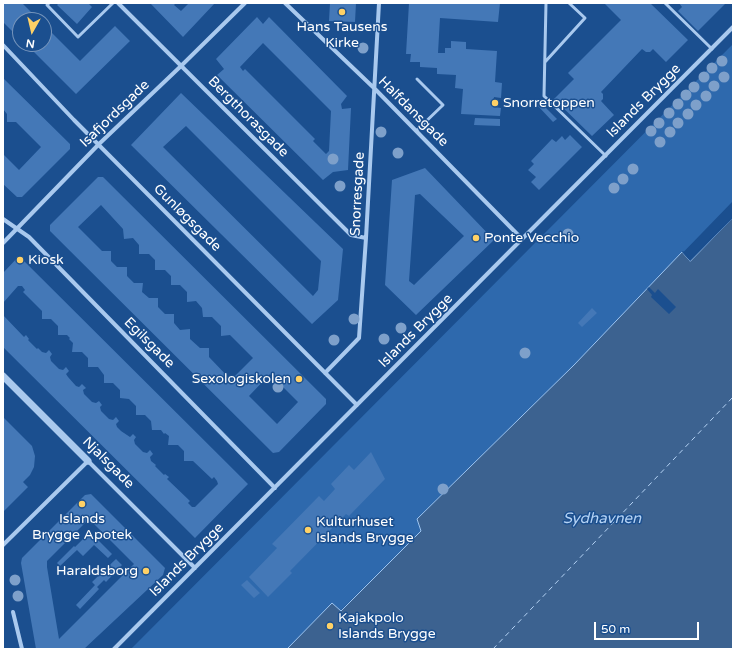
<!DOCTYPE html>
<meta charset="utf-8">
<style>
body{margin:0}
#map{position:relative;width:736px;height:652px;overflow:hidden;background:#1b4f8f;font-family:"Varela Round",sans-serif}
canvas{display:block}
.frame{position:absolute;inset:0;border:4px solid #fff;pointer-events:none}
.north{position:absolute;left:12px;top:12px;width:40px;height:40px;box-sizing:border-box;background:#1b4f8f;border:1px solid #7695bc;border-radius:50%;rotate:188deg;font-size:11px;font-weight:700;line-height:16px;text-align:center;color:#fff}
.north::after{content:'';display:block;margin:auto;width:14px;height:18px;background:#ffd166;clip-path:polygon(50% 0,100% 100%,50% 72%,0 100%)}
.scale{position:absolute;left:594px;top:622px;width:105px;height:18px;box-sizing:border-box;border:2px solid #fff;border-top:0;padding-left:5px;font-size:12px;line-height:14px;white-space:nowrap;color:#fff;-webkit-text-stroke:3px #1b4f8f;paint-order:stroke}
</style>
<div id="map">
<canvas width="736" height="652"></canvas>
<div class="frame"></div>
<div class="north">N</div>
<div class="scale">50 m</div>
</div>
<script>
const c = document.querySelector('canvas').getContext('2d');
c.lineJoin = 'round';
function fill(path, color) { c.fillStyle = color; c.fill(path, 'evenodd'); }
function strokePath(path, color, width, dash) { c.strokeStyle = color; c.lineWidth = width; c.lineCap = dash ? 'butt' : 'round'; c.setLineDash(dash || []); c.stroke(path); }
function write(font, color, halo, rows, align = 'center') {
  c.font = font + ' "Varela Round",sans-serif'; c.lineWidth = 3; c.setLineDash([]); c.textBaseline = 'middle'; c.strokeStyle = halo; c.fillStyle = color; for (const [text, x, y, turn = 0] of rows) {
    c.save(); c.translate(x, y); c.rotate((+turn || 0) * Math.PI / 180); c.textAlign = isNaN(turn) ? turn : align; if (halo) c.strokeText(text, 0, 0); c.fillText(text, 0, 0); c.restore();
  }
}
fill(new Path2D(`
 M733,44V201L574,365L417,519L421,531L340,611L336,607L367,649H131Z`), '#2e69ad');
const water = new Path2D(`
 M733,218V649H287L332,603L341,611L421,531L417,519L574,365L682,252L690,261Z`);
fill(water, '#3c6290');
strokePath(water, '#9cc4f0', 1);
fill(new Path2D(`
 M733,216V218L690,261L682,252L683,251L690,258Z
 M649,287L655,293L658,289L676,307L669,314L651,297L652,295L647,289Z`), '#1b4f8f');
strokePath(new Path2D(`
 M493,649L733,397`), '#b5d3f5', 1, [5, 4]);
fill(new Path2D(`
 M3,3H22L39,20H20V39L3,22Z
 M59,3H88L92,7L77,24L57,5Z
 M150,3H176L174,5L181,11L189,3H215L183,37Z
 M330,3H356L355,22L329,21Z
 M409,3H500L498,22L440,18L438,53H445V48H451V41L466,42V49L497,51L495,82L502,83L501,98L494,97L493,107L501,108L500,116L461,114L463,89L455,88L456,75L437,74V68L420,67V62H410L411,54H406Z
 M604,3H650L688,40L666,62L653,49L650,52H646L642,49L601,92L603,94V99L601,101L614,115L592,136L554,99L574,79L568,73L621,20Z
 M679,3H726L698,31L678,11L682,7Z
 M257,17L263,24L269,17L347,96L341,104L342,109L351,108L348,170L333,172L323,180L217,75L224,69L216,59ZM263,43L331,111L329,151L326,154L313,141L315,139L245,69L243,71L240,67Z
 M44,25L80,61L115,26L130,41L76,94L26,44H44Z
 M3,78L70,144V149L22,197H17L3,184V154L19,170L41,147L16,122H7V114L3,109Z
 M181,93L343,249L338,300L312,324L131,145ZM186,126L321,261L318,290L313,296L163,147Z
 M541,103L557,119L553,122L538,106Z
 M475,118L500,119V126L474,125Z
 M570,135L582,147L539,190L531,182L536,177L528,170L534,164L531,161L552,139L556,142L562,136L565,140Z
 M425,168L494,240L416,315L385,285L392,180ZM420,194L464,236L414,285L409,281L415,195Z
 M98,177H103L326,399V404L279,452L273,453L50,231V225ZM101,205L123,229L124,239L133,238L139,245V254H149L155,260V270H165L171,276V285H180L187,292V302L196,301L202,308L203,317H212L221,326V336L230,335L253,358L231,380L209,357V348H200L190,339V329L180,330L174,323V314H165L158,307V298H149L142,292L143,283H134L127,276V267H117L111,261V251H102L78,227ZM270,374L298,402L277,424L249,396Z
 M19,256L248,484L195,538L3,347V315L24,337L26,335L29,339L28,340L37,349L38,348L42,352L46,353L49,350L52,354L50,357L51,361L59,369L63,370L66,367L69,371L66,374L68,377L76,386L79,387L82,384L86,388L83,390L84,394L92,402L96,403L99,401L102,405L100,407L101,411L109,419L113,420L116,417L119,421L116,424L117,427L121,431L130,437L133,434L136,437L134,440L135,444L143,452L147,453L150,450L153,454L150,457L151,461L156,465L155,466L164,475L165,474L169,477L167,479L190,501L188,503L192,507H195L218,484L217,481L214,477L212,479L193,461H184V451L178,445H168L169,436L165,433L164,434L161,430H152L151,421L145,415H136V406L129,399L120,398V390L113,383H104V375L98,367H88V358L82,352H72L73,343L69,339L70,338L67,335H58V326L51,319H42V311L23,292L25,290L22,286H18L3,303V273Z
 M592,308L597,313L582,327L578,323Z
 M3,417L32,446L35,456L34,467L30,475L23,482L28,487L3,512Z
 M371,452L385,479L349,516L346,514L290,571L292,573L268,597L249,577L277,548L272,544L319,496L324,501L335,489L331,484L349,465L354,470Z
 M91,494L165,568L163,575L84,649H36L21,563L22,558L85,495ZM89,519L134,564L59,639L47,567V561Z
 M90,532L112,554L108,558L94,545L83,556L77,550L60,566L57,563L74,546L75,547Z
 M116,559L122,565L106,582L104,580L97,587L99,589L80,609L76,605L95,585L92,582Z
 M247,580L260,593L254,598L241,585Z`), '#4478b7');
strokePath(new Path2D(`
 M49,3L47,5L78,37L113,3
 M546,3L544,96L606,156
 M665,3L712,49
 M545,62L585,18L569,3
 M416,131L443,105L417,79`), '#a9c9ee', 3);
strokePath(new Path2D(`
 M118,3L351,235L366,238
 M285,3L375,89L522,239
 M3,45L74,120L357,405
 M3,219L29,237L275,488
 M3,243L99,144L181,66L245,3
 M325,373L359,338L366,238L379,3
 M3,545L88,461L195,568
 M13,612L22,649
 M114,649L733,27`), '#a9c9ee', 4);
strokePath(new Path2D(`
 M3,376L88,461`), '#a9c9ee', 7);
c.fillStyle = '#7ea0ca';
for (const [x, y] of [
 [363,48],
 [722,61],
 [712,68],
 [704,77],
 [724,77],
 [714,86],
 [694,87],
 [686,95],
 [706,96],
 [678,104],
 [696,105],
 [669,113],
 [688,114],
 [659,123],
 [678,123],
 [651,131],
 [381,132],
 [670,132],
 [660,142],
 [398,153],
 [333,159],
 [633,169],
 [623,179],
 [340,186],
 [614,188],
 [568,234],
 [354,319],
 [401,328],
 [384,339],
 [334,340],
 [525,353],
 [278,387],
 [443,489],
 [15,580],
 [18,596]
]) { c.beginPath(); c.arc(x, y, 5.5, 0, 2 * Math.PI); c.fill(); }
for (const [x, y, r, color] of [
 [342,12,4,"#ffd166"],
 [495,103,4,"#ffd166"],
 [476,238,4,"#ffd166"],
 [20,260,4,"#ffd166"],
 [299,379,4,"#ffd166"],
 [82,504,4,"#ffd166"],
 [308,530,4,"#ffd166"],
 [146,571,4,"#ffd166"],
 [330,626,4,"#ffd166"]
]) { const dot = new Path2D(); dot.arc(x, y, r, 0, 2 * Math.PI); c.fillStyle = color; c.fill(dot); strokePath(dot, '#1b4f8f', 1.5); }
write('14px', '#fff', '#1b4f8f', [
 ["Hans Tausens",342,27,"center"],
 ["Kirke",342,43,"center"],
 ["Snorretoppen",503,103],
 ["Ponte Vecchio",484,238],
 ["Kiosk",28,260],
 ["Sexologiskolen",291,379,"right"],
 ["Islands",82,519,"center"],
 ["Brygge Apotek",82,535,"center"],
 ["Kulturhuset",316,522],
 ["Islands Brygge",316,538],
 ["Haraldsborg",138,571,"right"],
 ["Kajakpolo",338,618],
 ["Islands Brygge",338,634]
], 'left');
write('14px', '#fff', '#1b4f8f', [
 ["Islands Brygge",644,101,-45],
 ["Halfdansgade",413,112,45],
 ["Isafjordsgade",115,114,-44],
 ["Bergthorasgade",248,117,45],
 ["Snorresgade",358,194,-87],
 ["Gunløgsgade",187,218,45],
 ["Islands Brygge",416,331,-45],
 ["Egilsgade",149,343,45],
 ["Njalsgade",108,463,45],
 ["Islands Brygge",187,560,-45]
]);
write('italic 15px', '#b5d3f5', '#1b4f8f', [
 ["Sydhavnen",602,519]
]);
</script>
